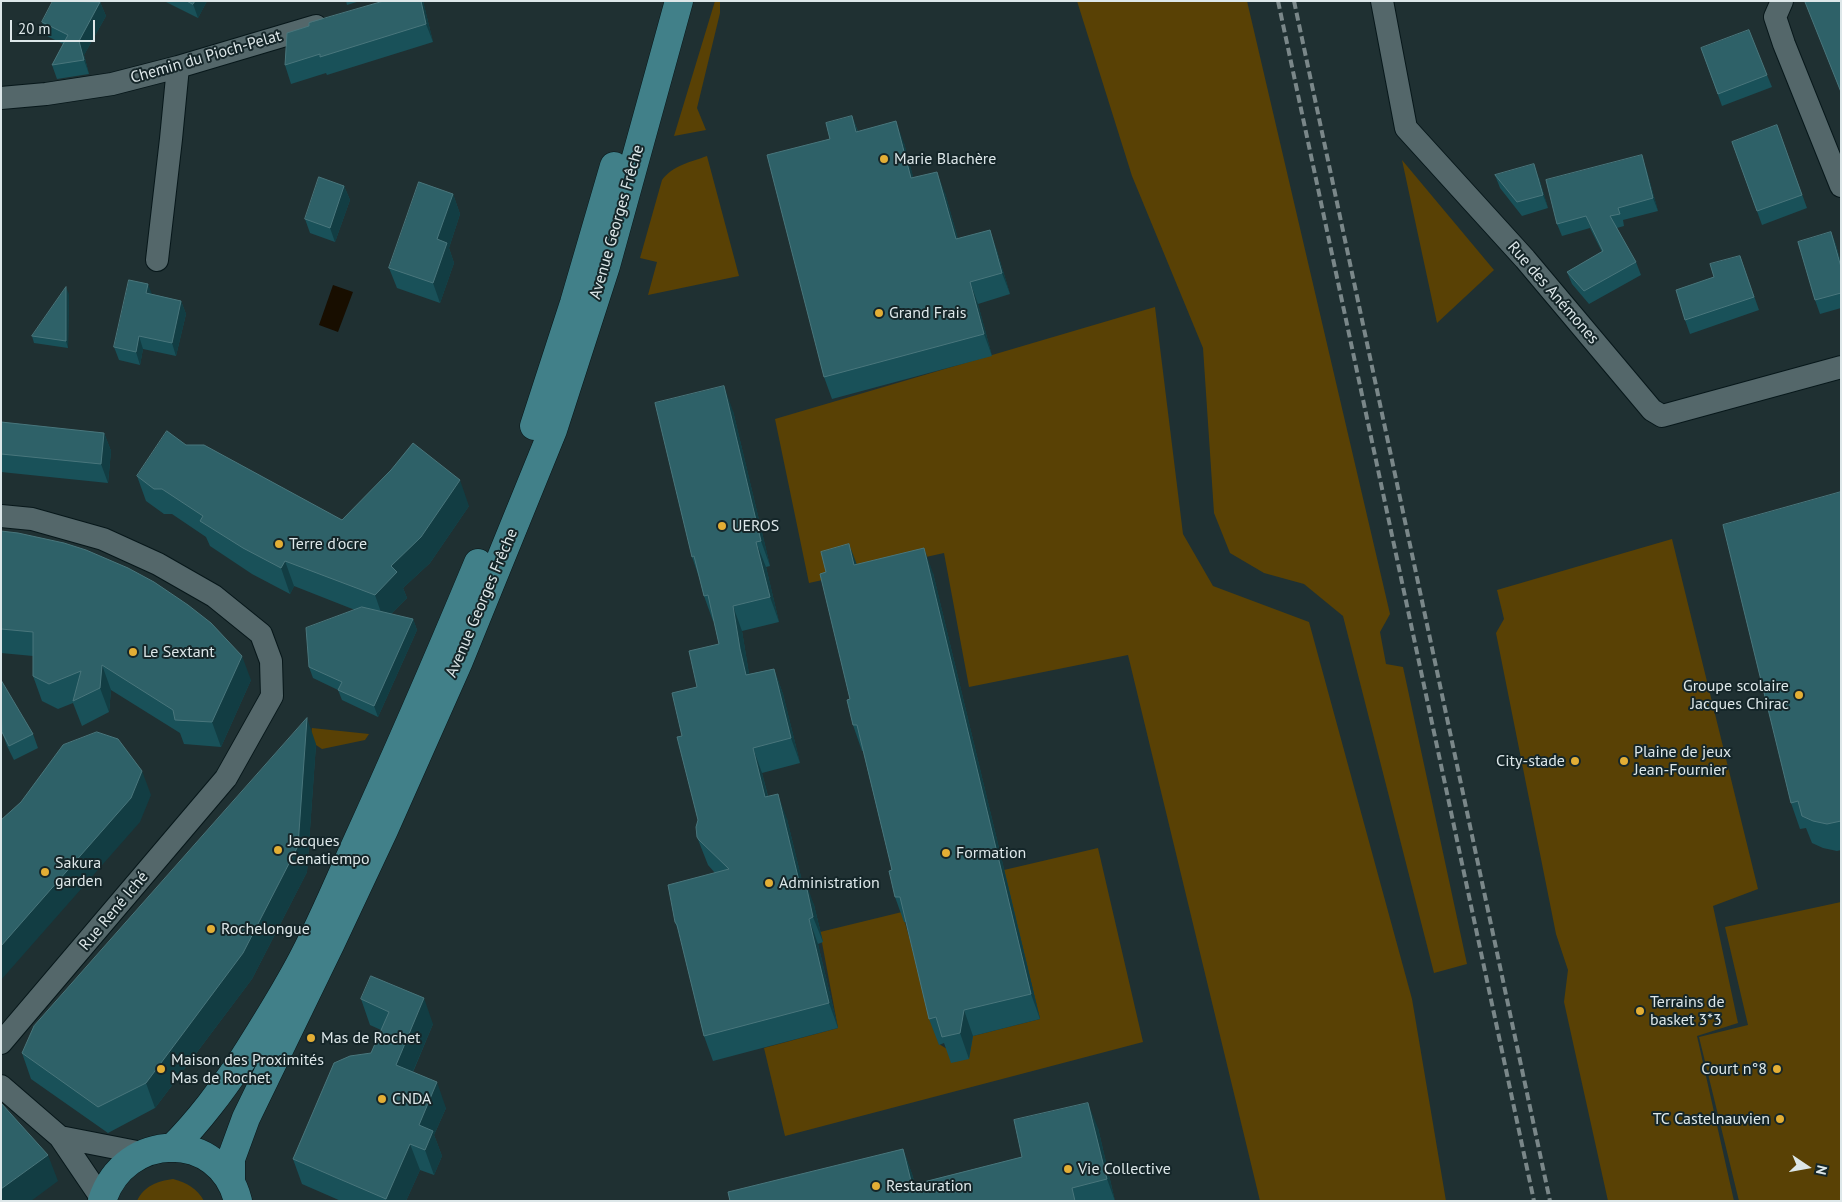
<!DOCTYPE html>
<meta charset="utf-8">
<style>
body{margin:0}
#map{position:relative;width:1842px;height:1202px;overflow:hidden;background:#1f3032;font-family:"PT Sans",sans-serif}
canvas{display:block}
.frame{position:absolute;inset:0;border:2px solid #dde7e9;pointer-events:none}
.north{position:absolute;left:1782px;top:1142px;width:50px;height:50px;-webkit-text-stroke:4px #152629;paint-order:stroke;rotate:102deg;font-size:14px;font-weight:700;line-height:20px;text-align:center;color:#dde7e9}
.north::after{content:'';display:block;margin:auto;width:18px;height:22px;background:#dde7e9;clip-path:polygon(50% 0,100% 100%,50% 72%,0 100%)}
.scale{position:absolute;left:10px;top:20px;width:85px;height:22px;box-sizing:border-box;border:2px solid #dde7e9;border-top:0;padding-left:6px;font-size:15px;line-height:18px;white-space:nowrap;color:#dde7e9;-webkit-text-stroke:4px #152629;paint-order:stroke}
</style>
<div id="map">
<canvas width="1842" height="1202"></canvas>
<div class="frame"></div>
<div class="north">N</div>
<div class="scale">20 m</div>
</div>
<script>
const c = document.querySelector('canvas').getContext('2d');
c.lineJoin = 'round';
function fill(path, color) { c.fillStyle = color; c.fill(path, 'evenodd'); }
function strokePath(path, color, width, dash) { c.strokeStyle = color; c.lineWidth = width; c.lineCap = dash ? 'butt' : 'round'; c.setLineDash(dash || []); c.stroke(path); }
function write(font, color, halo, rows, align = 'center') {
  c.font = font + ' "PT Sans",sans-serif'; c.lineWidth = 4; c.setLineDash([]); c.textBaseline = 'middle'; c.strokeStyle = halo; c.fillStyle = color; for (const [text, x, y, turn = 0] of rows) {
    c.save(); c.translate(x, y); c.rotate((+turn || 0) * Math.PI / 180); c.textAlign = isNaN(turn) ? turn : align; if (halo) c.strokeText(text, 0, 0); c.fillText(text, 0, 0); c.restore();
  }
}
fill(new Path2D(`
 M715,1H720V13L697,108L706,130L674,136Z
 M1077,1H1247L1390,614L1380,632L1386,664L1403,667L1467,964L1434,973L1343,616L1304,584L1264,573L1230,553L1214,513L1203,348L1132,176Z
 M707,156L739,276L648,295L657,262L640,258L662,180C673,165 691,162 707,156Z
 M1402,160L1494,270L1437,323Z
 M1155,307L1183,534L1213,586L1309,622L1412,999L1446,1201H1260L1128,655L969,687L944,553L809,583L775,419Z
 M1672,539L1758,889L1713,906L1738,1023L1697,1036L1734,1201H1608L1564,1002L1568,970L1556,934L1496,633L1504,619L1497,590Z
 M312,728L369,734L365,740L322,749L310,741Z
 M1098,848L1143,1042L785,1136L764,1048L838,1028L820,932L902,912L939,1044L947,1049L965,1038L1040,1019L1004,870Z
 M1841,902V1201H1739L1699,1037L1748,1025L1725,927Z
 M173,1179C187,1183 197,1188 204,1201H137C144,1186 157,1181 173,1179Z`), '#594105');
fill(new Path2D(`
 M333,285L353,292L338,332L319,325Z`), '#180e00');
const street = new Path2D(`
 M1382,1L1406,128L1525,259L1652,410L1662,416L1841,367
 M1782,1L1775,17L1784,44L1841,186
 M1,98L46,94L112,84L178,67L316,26
 M157,260L171,139L178,67
 M1,516L32,519L103,539L158,564L214,596L261,634L271,661L272,696L226,778L1,1043
 M1,1086L60,1137L102,1199
 M60,1137L142,1153`);
const primary = new Path2D(`
 M534,426L574,303L614,166
 M172,1148C200,1120 221,1091 243,1059C260,1032 277,1005 292,978C316,937 334,892 354,848C397,754 438,659 478,563
 M231,1183V1159L246,1118L331,943L384,830L459,661L553,430L606,266L679,1
 M102,1201C124,1131 220,1129 238,1201`);
strokePath(street, '#07171a', 24);
strokePath(primary, '#07171a', 29);
strokePath(street, '#54676a', 22);
strokePath(primary, '#418089', 28);
strokePath(new Path2D(`
 M1278,1L1534,1201
 M1294,1L1550,1201`), '#7a8789', 4, [8, 4]);
fill(new Path2D(`
 M164,1H207L198,18Z
 M346,1H360L347,5Z
 M384,1H423L433,42L327,75L326,73L291,84L285,65Z
 M100,2L106,16L84,55L89,74L57,79L52,65L63,44L47,36L42,22Z
 M1701,48L1767,75L1772,87L1722,106Z
 M852,116L858,131L904,143L913,177L945,193L958,239L990,230L997,251L1010,294L978,304L992,356L832,399L824,377L830,139Z
 M1777,125L1807,208L1762,225L1732,142Z
 M1646,168L1658,211L1623,220L1624,226L1617,228L1636,262L1641,275L1589,304L1572,284L1567,272L1602,252L1590,228L1562,236L1557,224Z
 M1495,175L1539,178L1548,208L1522,216L1500,188Z
 M344,186L350,200L335,242L310,233L305,219Z
 M453,194L460,214L449,248L454,263L440,303L397,288L389,268Z
 M1831,232L1836,245L1841,263V308L1820,314L1815,300Z
 M1740,256L1759,310L1690,334L1685,320L1714,277Z
 M69,294L68,348L34,343L32,336Z
 M152,294L181,301L186,314L176,356L143,349L140,365L119,360L114,347Z
 M733,411L770,566L766,567L779,622L742,631L749,674L774,669L783,694L800,763L762,773L768,796L787,819L802,881L814,905L823,942L818,944L838,1028L713,1061L704,1036L680,935L675,922L715,873L708,865L697,837L698,820L682,736L697,687L719,644L714,621H713L704,596L700,580L692,557Z
 M1,422L104,433L111,451L108,483L1,472Z
 M186,445L342,520L469,506L430,563L403,588L407,598L391,614L413,619L417,630L378,717L342,700L338,690L313,678L309,667L355,610L294,586L290,594L252,574L210,546L206,537L172,514H164L146,501L137,476Z
 M1841,492V850L1837,851L1823,848L1812,843L1806,828L1800,829L1791,803Z
 M1,531L251,680L221,747L184,744L180,733L111,690L109,712L82,726L73,703L58,709L42,701L33,676V656L1,653Z
 M857,565L933,573L1040,1019L973,1036L969,1059L951,1063L944,1043L939,1045L929,1019L906,922H904L895,897L892,870L863,751H862L853,725Z
 M2,732L33,734L38,748L14,760L7,746Z
 M316,744L307,872L252,979L155,1108L108,1133L31,1079L22,1053Z
 M361,999L433,1024L413,1072L446,1108L434,1135L442,1156L434,1175L420,1170L406,1201H341L302,1184L293,1159L371,1053L381,1030L370,1025Z
 M1098,1128L1115,1201H730L903,1149L912,1174L915,1184L1022,1157Z`), '#195159');
fill(new Path2D(`
 M195,1H207L198,18L193,4Z
 M421,1H423L433,42L426,24Z
 M100,2L106,16L84,55L89,74L84,60L79,41Z
 M852,116L860,138L856,132Z
 M896,121L904,143L919,199L911,178Z
 M1642,155L1646,168L1658,211L1653,198Z
 M1534,164L1539,178L1548,208L1543,195Z
 M937,172L945,193L964,261L956,239Z
 M344,186L350,200L335,242L330,228Z
 M453,194L460,214L449,248L454,263L440,303L433,283L437,239Z
 M990,230L997,251L1010,294L1002,273Z
 M1831,232L1836,245L1841,263V267Z
 M970,282L978,304L992,356L984,334Z
 M148,284L153,297L146,293Z
 M66,287L69,294L68,348L66,341Z
 M181,301L186,314L176,356L172,343Z
 M139,336L143,349L140,365L136,352Z
 M724,386L733,411L770,566L761,541Z
 M104,433L111,451L108,483L101,464Z
 M460,480L469,506L430,563L403,588L407,598L384,621L375,595L391,566Z
 M756,542L766,567L779,622L770,597Z
 M849,544L859,570L854,565Z
 M924,548L933,573L1040,1019L1031,994Z
 M285,561L294,586L290,594L281,568Z
 M733,606L742,631L749,674L746,675L740,649Z
 M413,619L417,630L378,717L374,706Z
 M242,656L251,680L221,747L212,722Z
 M102,665L111,690L109,712L100,688Z
 M774,669L783,694L800,763L791,738Z
 M307,718L316,744L307,872L252,979L155,1108L146,1083Z
 M753,748L762,773L774,822L765,797Z
 M142,771L151,795L140,822L1,980V946Z
 M778,794L787,819L808,906L799,881Z
 M805,880L814,905L823,942L813,917Z
 M809,919L818,944L838,1028L829,1003Z
 M424,998L433,1024L405,1090L396,1065Z
 M964,1010L973,1036L969,1059L960,1033Z
 M437,1082L446,1108L434,1135L442,1156L434,1175L425,1150L419,1125Z
 M1088,1103L1098,1128L1115,1201L1107,1179Z
 M410,1144L420,1170L406,1201H387L386,1199Z
 M903,1149L912,1174L919,1201L912,1185Z
 M48,1155L58,1181L31,1201H1V1189Z`), '#123d43');
const building = new Path2D(`
 M53,1L100,2L79,41L84,60L52,65L68,35L42,22Z
 M187,1H195L193,4Z
 M384,1H421L426,24L320,57V54L285,65L287,33L309,26V23Z
 M1807,1H1841V92L1805,2Z
 M1749,30L1767,75L1718,94L1701,48Z
 M852,116L856,132L896,121L911,178L937,172L956,239L990,230L1002,273L970,282L984,334L824,377L767,155L830,139L826,123Z
 M1777,125L1802,195L1757,211L1732,142Z
 M1642,155L1653,198L1618,208L1620,214L1610,216L1636,262L1584,291L1567,272L1603,251L1586,216L1557,224L1546,180Z
 M1534,164L1543,195L1517,202L1495,175Z
 M319,177L344,186L330,228L305,219Z
 M419,182L453,194L437,239L447,243L433,283L389,268Z
 M1831,232L1841,267V293L1815,300L1798,242Z
 M1740,256L1754,297L1685,320L1676,290L1714,277L1710,264Z
 M129,280L148,284L146,293L181,301L172,343L139,336L136,352L114,347Z
 M66,287V341L32,336Z
 M724,386L761,541L756,542L770,597L733,606L740,649L746,675L774,669L791,738L753,748L765,797L778,794L799,881L805,880L813,917L809,919L829,1003L704,1036L677,925L675,922L668,885L729,869L699,840L697,837L696,827L698,820L677,737L682,736L672,693L697,687L689,651L719,644L708,595L704,596L694,556L692,557L655,403Z
 M1,422L104,433L101,464L1,454Z
 M167,431L186,445H204L342,520L391,470L413,443L460,480L421,537L391,566L397,572L375,595L285,561L281,568L243,548L200,521L203,516L162,489H154L137,476Z
 M1841,492V821L1827,824L1813,821L1802,816L1798,801L1791,803L1723,525Z
 M1,531L18,533L64,543L86,550L128,568L154,582L188,605L211,623L242,656L212,722L175,720L173,710L102,665L100,688L73,701L81,671L49,684L33,676V632L1,629Z
 M849,544L854,565L924,548L1031,994L964,1010L960,1033L942,1037L936,1017L929,1019L900,897H895L889,871L892,870L857,725H853L847,700L850,699L820,574L826,572L821,552Z
 M362,607L413,619L374,706L338,690L342,682L309,667L306,628Z
 M1,680L33,734L9,746L2,732Z
 M307,718L298,846L243,953L146,1083L98,1107L22,1053L34,1026Z
 M97,732L118,739L142,771L131,798L1,946V820L21,802L63,745Z
 M371,976L424,998L396,1065L437,1082L419,1125L433,1131L425,1150L410,1144L386,1199L293,1159L334,1063L350,1056L371,1053L389,1012L361,999Z
 M1,1103L48,1155L1,1189Z
 M1088,1103L1107,1179L1072,1188L1075,1201H730L728,1192L903,1149L912,1185L1022,1157L1014,1120Z`);
fill(building, '#2e6168');
strokePath(building, '#49767c', 1);
for (const [x, y, r, color] of [
 [884,159,5,"#e3ae35"],
 [879,313,5,"#e3ae35"],
 [722,526,5,"#e3ae35"],
 [279,544,5,"#e3ae35"],
 [133,652,5,"#e3ae35"],
 [1799,695,5,"#e3ae35"],
 [1575,761,5,"#e3ae35"],
 [1624,761,5,"#e3ae35"],
 [278,850,5,"#e3ae35"],
 [946,853,5,"#e3ae35"],
 [45,872,5,"#e3ae35"],
 [769,883,5,"#e3ae35"],
 [211,929,5,"#e3ae35"],
 [1640,1011,5,"#e3ae35"],
 [311,1038,5,"#e3ae35"],
 [161,1069,5,"#e3ae35"],
 [1777,1069,5,"#e3ae35"],
 [382,1099,5,"#e3ae35"],
 [1780,1119,5,"#e3ae35"],
 [1068,1169,5,"#e3ae35"],
 [876,1186,5,"#e3ae35"]
]) { const dot = new Path2D(); dot.arc(x, y, r, 0, 2 * Math.PI); c.fillStyle = color; c.fill(dot); strokePath(dot, '#152629', 2); }
write('16px', '#dde7e9', '#152629', [
 ["Chemin du Pioch-Pelat",206,57,-16],
 ["Avenue Georges Frêche",617,222,-74],
 ["Rue des Anémones",1553,293,49],
 ["Avenue Georges Frêche",482,603,-67],
 ["Rue René Iché",114,911,-50]
]);
write('16px', '#dde7e9', '#152629', [
 ["Marie Blachère",894,159],
 ["Grand Frais",889,313],
 ["UEROS",732,526],
 ["Terre d'ocre",289,544],
 ["Le Sextant",143,652],
 ["Groupe scolaire",1789,686,"right"],
 ["Jacques Chirac",1789,704,"right"],
 ["Plaine de jeux",1634,752],
 ["Jean-Fournier",1634,770],
 ["City-stade",1565,761,"right"],
 ["Jacques",288,841],
 ["Cenatiempo",288,859],
 ["Formation",956,853],
 ["Sakura",55,863],
 ["garden",55,881],
 ["Administration",779,883],
 ["Rochelongue",221,929],
 ["Terrains de",1650,1002],
 ["basket 3*3",1650,1020],
 ["Mas de Rochet",321,1038],
 ["Maison des Proximités",171,1060],
 ["Mas de Rochet",171,1078],
 ["Court n°8",1767,1069,"right"],
 ["CNDA",392,1099],
 ["TC Castelnauvien",1770,1119,"right"],
 ["Vie Collective",1078,1169],
 ["Restauration",886,1186]
], 'left');
</script>
